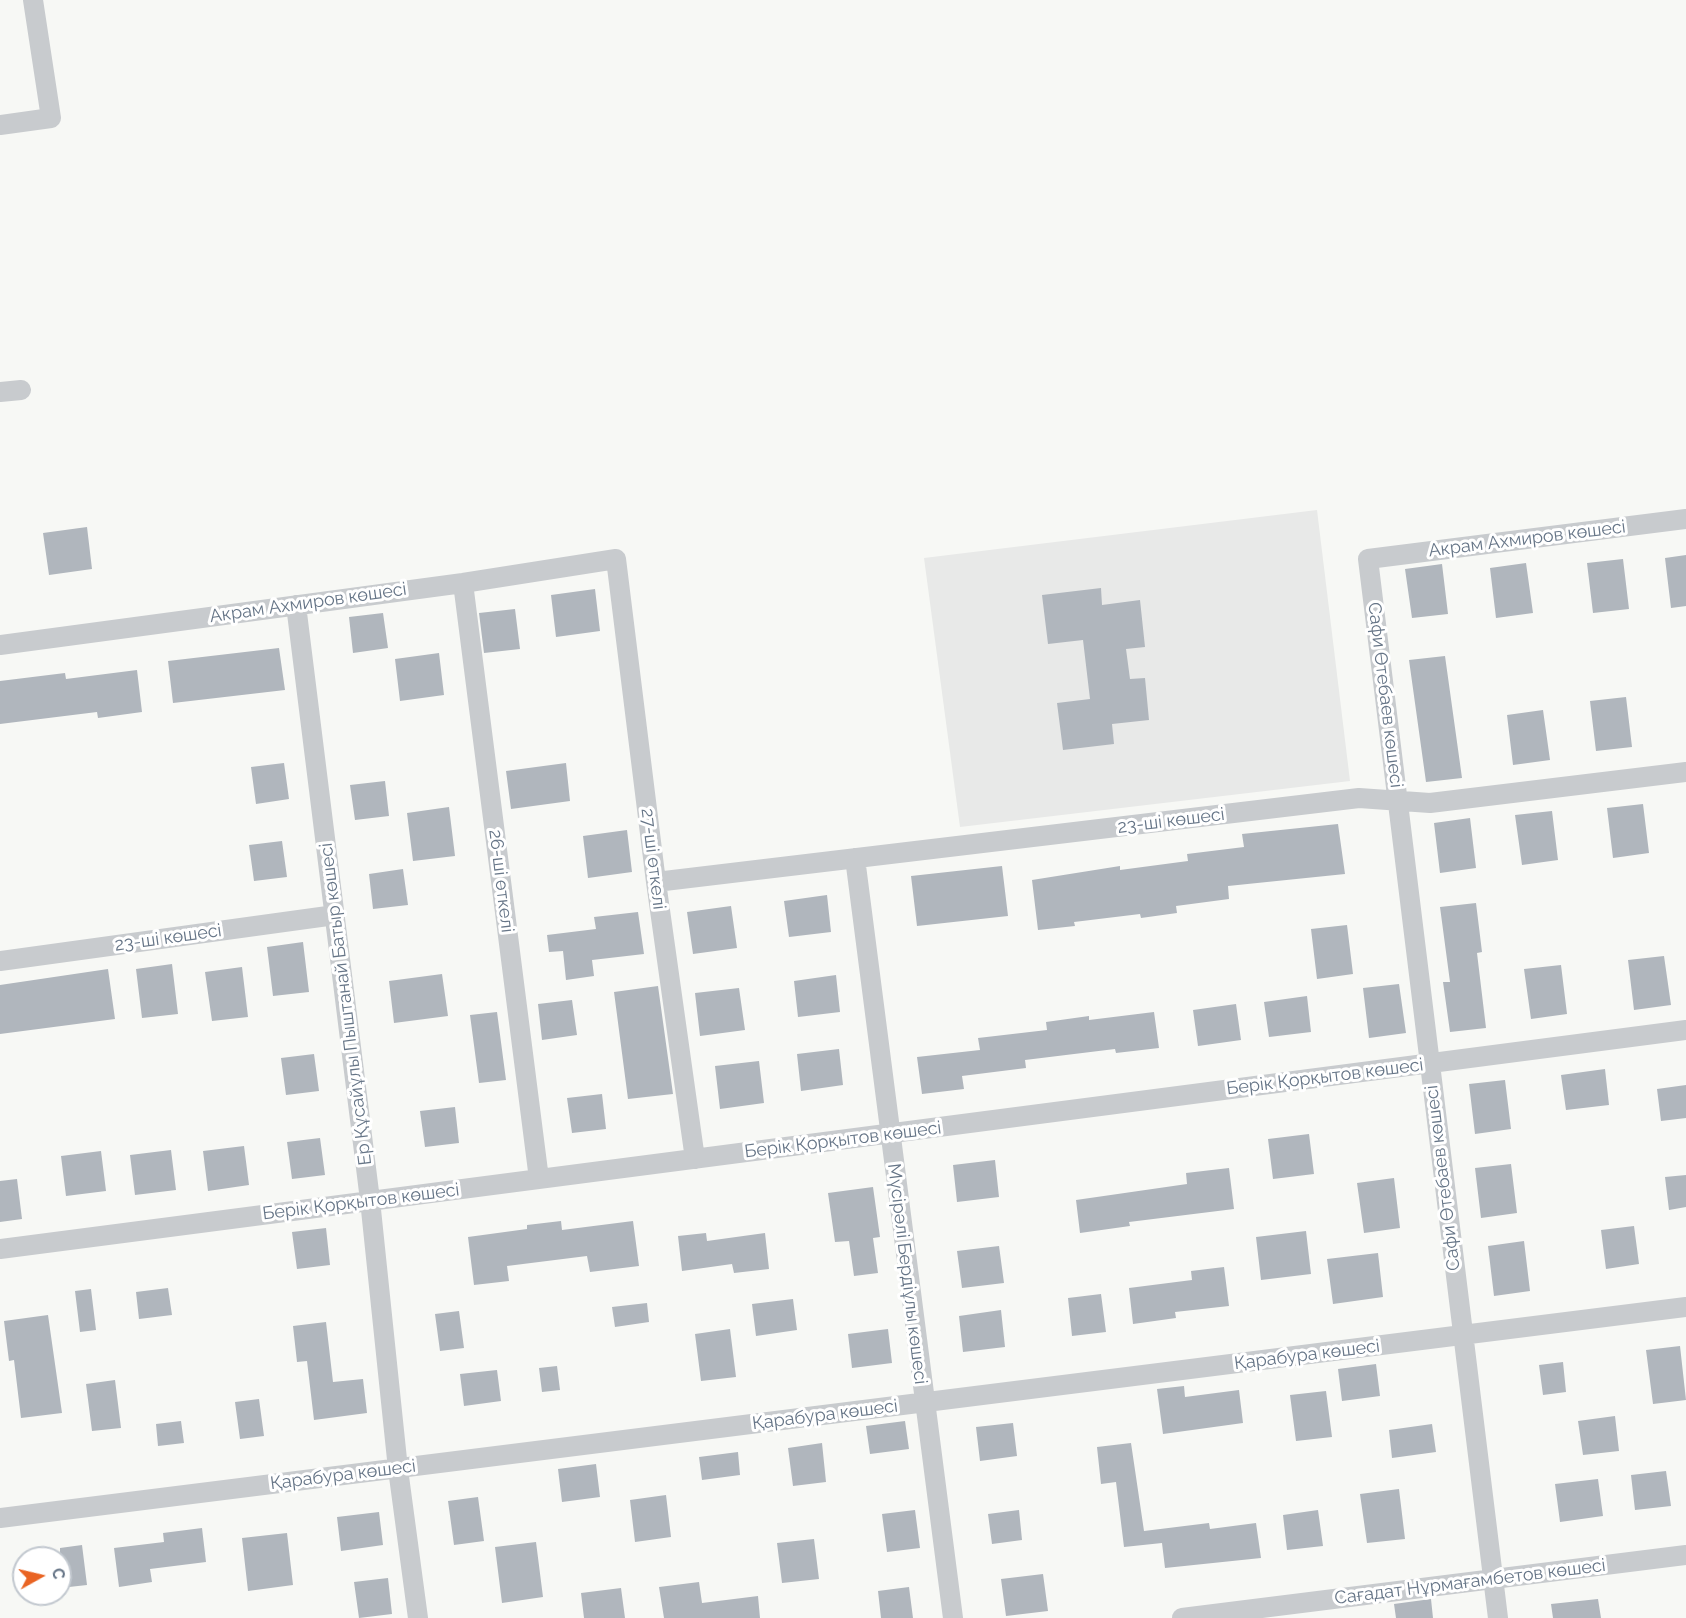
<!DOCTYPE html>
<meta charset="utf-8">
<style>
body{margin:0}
#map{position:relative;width:1686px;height:1618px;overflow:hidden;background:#f7f8f5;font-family:Raleway,sans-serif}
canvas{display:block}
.north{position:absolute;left:12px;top:1546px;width:60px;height:60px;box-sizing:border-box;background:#fff;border:2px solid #c2c8cf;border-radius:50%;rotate:82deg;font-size:16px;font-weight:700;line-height:24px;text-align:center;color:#667587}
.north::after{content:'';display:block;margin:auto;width:21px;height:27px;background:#e96423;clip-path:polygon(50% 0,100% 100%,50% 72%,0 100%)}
</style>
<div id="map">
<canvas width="1686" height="1618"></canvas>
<div class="north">С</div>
</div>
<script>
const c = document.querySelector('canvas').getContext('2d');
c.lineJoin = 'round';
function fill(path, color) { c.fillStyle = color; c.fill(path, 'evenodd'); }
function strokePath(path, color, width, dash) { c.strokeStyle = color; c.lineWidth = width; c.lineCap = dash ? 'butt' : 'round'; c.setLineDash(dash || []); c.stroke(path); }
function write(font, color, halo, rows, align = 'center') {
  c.font = font + ' Raleway,sans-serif'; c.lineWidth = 6; c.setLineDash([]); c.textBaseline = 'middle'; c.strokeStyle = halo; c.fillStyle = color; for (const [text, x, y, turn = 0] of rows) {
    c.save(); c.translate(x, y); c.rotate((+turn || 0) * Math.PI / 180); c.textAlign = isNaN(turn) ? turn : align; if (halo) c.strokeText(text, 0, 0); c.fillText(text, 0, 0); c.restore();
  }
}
fill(new Path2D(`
 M1317,510L1350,781L960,827L924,558Z`), '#e8e9e8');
fill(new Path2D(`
 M87,527L92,569L49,575L43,533Z
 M1686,555V606L1671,608L1665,558Z
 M1623,559L1629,609L1593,613L1587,563Z
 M1526,563L1533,613L1496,618L1490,568Z
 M1442,564L1448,614L1412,618L1405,569Z
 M1101,588L1102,605L1140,600L1145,647L1126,649L1130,679L1145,678L1149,720L1112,724L1114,744L1063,750L1057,703L1090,699L1083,640L1048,644L1042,595Z
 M595,589L600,631L556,637L551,595Z
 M515,609L520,649L484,653L479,613Z
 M383,613L388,648L353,653L349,617Z
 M279,648L285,690L173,703L168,661Z
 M439,653L444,695L400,701L395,659Z
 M1445,656L1462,778L1426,782L1409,660Z
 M137,670L142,712L98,718L97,712L0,724V681L65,673L66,679Z
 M1626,697L1632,747L1596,751L1590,701Z
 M1543,710L1550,760L1513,765L1507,715Z
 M284,763L289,799L256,804L251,767Z
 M566,763L570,801L511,809L506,771Z
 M385,781L389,816L355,820L350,785Z
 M1643,804L1649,853L1613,858L1607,808Z
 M449,807L455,856L413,861L407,813Z
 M1552,811L1558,860L1522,865L1515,815Z
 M1470,818L1476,868L1440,873L1434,823Z
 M1338,824L1345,874L1228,886L1229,899L1176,906L1177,913L1141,918L1140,914L1074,922L1075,926L1038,930L1032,880L1120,866V870L1188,861L1187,854L1244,847L1242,834Z
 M627,830L632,872L588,878L583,836Z
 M282,841L287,877L254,881L249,845Z
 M1002,866L1008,916L917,926L911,876Z
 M403,869L408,905L373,909L369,874Z
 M827,895L831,932L789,937L784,901Z
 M1476,903L1482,952L1477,953L1486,1028L1450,1032L1443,982H1450L1440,907Z
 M731,906L737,948L693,954L687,912Z
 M638,912L644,954L592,960L594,976L566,980L563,951L549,952L547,935L596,929L594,917Z
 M1347,925L1353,974L1317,979L1311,929Z
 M303,942L309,992L273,996L267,947Z
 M1664,956L1671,1005L1634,1010L1628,960Z
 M172,964L178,1014L142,1018L136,969Z
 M1561,965L1567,1014L1531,1019L1524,969Z
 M242,967L248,1017L212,1021L205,972Z
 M108,969L115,1019L0,1034V985Z
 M442,974L448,1016L394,1023L389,981Z
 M836,975L840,1012L798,1017L794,981Z
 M1399,984L1406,1033L1369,1038L1363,988Z
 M658,986L673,1094L628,1099L614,992Z
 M739,988L745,1030L700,1036L695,993Z
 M1307,996L1311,1032L1269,1037L1264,1002Z
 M572,1000L577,1035L542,1040L538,1004Z
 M1236,1004L1241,1040L1198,1046L1193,1010Z
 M497,1012L506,1080L479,1083L470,1015Z
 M1154,1012L1159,1048L1116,1053L1115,1049L1025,1060L1026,1068L962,1076L964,1089L922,1094L917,1057L980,1050L978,1038L1047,1030L1046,1022L1089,1016V1020Z
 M839,1049L843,1085L801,1091L797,1054Z
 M314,1054L319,1091L286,1095L281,1058Z
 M759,1061L764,1103L720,1109L715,1066Z
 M1605,1069L1609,1105L1566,1110L1561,1075Z
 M1505,1080L1511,1129L1475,1134L1469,1084Z
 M1686,1085V1118L1661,1121L1657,1089Z
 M602,1094L606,1129L572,1133L567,1098Z
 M455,1107L459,1143L425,1147L420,1111Z
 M1309,1134L1314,1174L1273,1179L1268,1139Z
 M320,1138L325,1175L292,1179L287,1142Z
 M244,1146L249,1185L208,1191L203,1151Z
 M171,1150L176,1190L135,1195L130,1155Z
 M101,1151L106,1191L66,1196L61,1156Z
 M995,1160L999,1197L957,1202L953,1165Z
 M1511,1164L1517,1213L1481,1218L1475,1168Z
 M1229,1168L1234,1209L1129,1222L1130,1226L1080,1233L1076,1200L1187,1184L1186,1173Z
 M1686,1175V1207L1669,1210L1665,1177Z
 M1394,1178L1400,1228L1364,1233L1357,1183Z
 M17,1179L22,1219L0,1222V1181Z
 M873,1187L880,1237L873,1238L878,1273L854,1276L849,1241L835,1242L828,1193Z
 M561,1221L562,1230L633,1221L639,1266L590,1272L587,1256L507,1266L509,1281L474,1285L468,1237L527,1229V1225Z
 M1634,1226L1639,1264L1606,1269L1601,1230Z
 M326,1228L330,1265L297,1269L292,1232Z
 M1306,1231L1311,1274L1261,1280L1256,1237Z
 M706,1233L707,1241L765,1233L769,1269L734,1273L732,1264L682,1271L678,1236Z
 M1524,1241L1530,1291L1494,1296L1488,1246Z
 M999,1246L1004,1283L962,1288L957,1251Z
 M1378,1253L1383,1297L1333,1304L1327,1259Z
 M1224,1267L1229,1306L1175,1312L1176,1318L1133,1324L1129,1288L1192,1280L1191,1271Z
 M168,1288L172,1315L139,1319L136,1292Z
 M91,1289L96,1330L80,1332L75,1291Z
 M1101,1294L1106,1332L1072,1336L1068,1298Z
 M793,1299L797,1330L756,1336L752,1304Z
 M647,1303L649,1322L615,1327L612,1307Z
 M1001,1310L1005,1347L963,1352L959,1316Z
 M459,1311L464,1348L440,1351L435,1314Z
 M48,1315L62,1413L21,1418L14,1360L9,1361L4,1321Z
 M326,1322L333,1382L363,1379L367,1413L314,1420L307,1361L297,1362L293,1326Z
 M730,1329L736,1377L701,1381L695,1334Z
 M888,1329L892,1363L852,1368L848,1334Z
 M1680,1346L1686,1400L1653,1404L1646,1350Z
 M1563,1362L1566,1392L1543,1395L1539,1365Z
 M1376,1364L1380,1396L1342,1401L1338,1369Z
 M557,1366L560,1390L542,1392L539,1368Z
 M497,1370L501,1401L464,1406L460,1374Z
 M115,1380L121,1428L92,1431L86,1384Z
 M1184,1386L1185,1397L1239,1390L1243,1423L1163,1434L1157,1389Z
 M1326,1391L1332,1437L1296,1441L1290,1395Z
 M259,1399L264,1436L240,1439L235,1402Z
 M1615,1416L1619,1451L1583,1455L1578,1421Z
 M181,1421L184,1443L158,1446L156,1424Z
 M905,1421L909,1449L870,1454L866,1426Z
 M1013,1423L1017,1456L980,1461L976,1427Z
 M1432,1424L1436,1452L1392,1458L1389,1430Z
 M822,1443L826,1482L793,1486L788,1448Z
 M1131,1443L1144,1531L1209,1523L1210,1529L1256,1523L1261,1558L1165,1568L1162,1543L1124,1547L1116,1482L1101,1484L1097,1447Z
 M738,1452L740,1475L702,1480L699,1457Z
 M596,1464L600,1497L562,1502L558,1469Z
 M1666,1471L1671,1506L1635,1510L1631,1475Z
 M1598,1479L1603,1516L1560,1522L1555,1484Z
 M1399,1489L1405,1539L1367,1543L1360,1494Z
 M666,1495L671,1537L635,1542L630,1500Z
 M478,1497L484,1541L454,1545L448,1501Z
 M915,1510L920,1548L887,1552L882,1514Z
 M1019,1510L1022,1540L992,1544L988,1514Z
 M1318,1510L1323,1546L1287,1550L1283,1515Z
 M379,1512L383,1545L341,1551L337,1517Z
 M202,1528L206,1562L150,1569L152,1582L119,1587L114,1548L164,1542L163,1533Z
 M287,1533L293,1585L248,1591L242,1538Z
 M814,1539L819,1579L782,1583L777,1543Z
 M536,1542L543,1597L502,1603L495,1547Z
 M82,1545L87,1585L60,1588V1548Z
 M1043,1574L1048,1611L1006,1616L1001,1579Z
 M388,1578L392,1614L359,1618L354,1582Z
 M699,1582L702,1603L758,1596L760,1618H664L659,1587Z
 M909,1587L913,1618H881L878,1591Z
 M621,1588L625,1618H584L581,1593Z
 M1431,1599L1433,1618H1396L1394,1604Z
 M1598,1599L1601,1618H1553L1551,1604Z`), '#b0b6bd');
strokePath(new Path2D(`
 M0,125L51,118L33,0
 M0,392L21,390
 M463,583L539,1179
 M296,605L370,1200L398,1469L418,1618
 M0,645L463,583L616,559L656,882L695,1159
 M855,858L953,1618
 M656,882L1359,798L1430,803L1686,772
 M0,961L335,915
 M0,1249L1686,1030
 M0,1518L1686,1307
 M1182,1618L1686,1555
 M1498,1618L1368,559L1686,519`), '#c8cbce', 20);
write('18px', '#667587', '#fff', [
 ["Акрам Ахмиров көшесі",1527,539,-7],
 ["Акрам Ахмиров көшесі",308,603,-8],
 ["Сафи Өтебаев көшесі",1385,695,83],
 ["23-шi көшесi",1171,821,-7],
 ["27-ші өткелі",653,859,83],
 ["26-ші өткелі",501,881,83],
 ["23-шi көшесi",168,938,-8],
 ["Ер Құсайұлы Пыштанай Батыр көшесі",346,1004,-97],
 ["Берік Қорқытов көшесі",1325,1077,-7],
 ["Берік Қорқытов көшесі",843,1140,-7],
 ["Сафи Өтебаев көшесі",1443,1178,-97],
 ["Берік Қорқытов көшесі",361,1202,-7],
 ["Мүсірәлі Бердіұлы көшесі",907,1274,83],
 ["Қарабура көшесі",1307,1355,-7],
 ["Қарабура көшесі",825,1415,-7],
 ["Қарабура көшесі",343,1475,-7],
 ["Сағадат Нұрмағамбетов көшесі",1470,1582,-7]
]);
</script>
